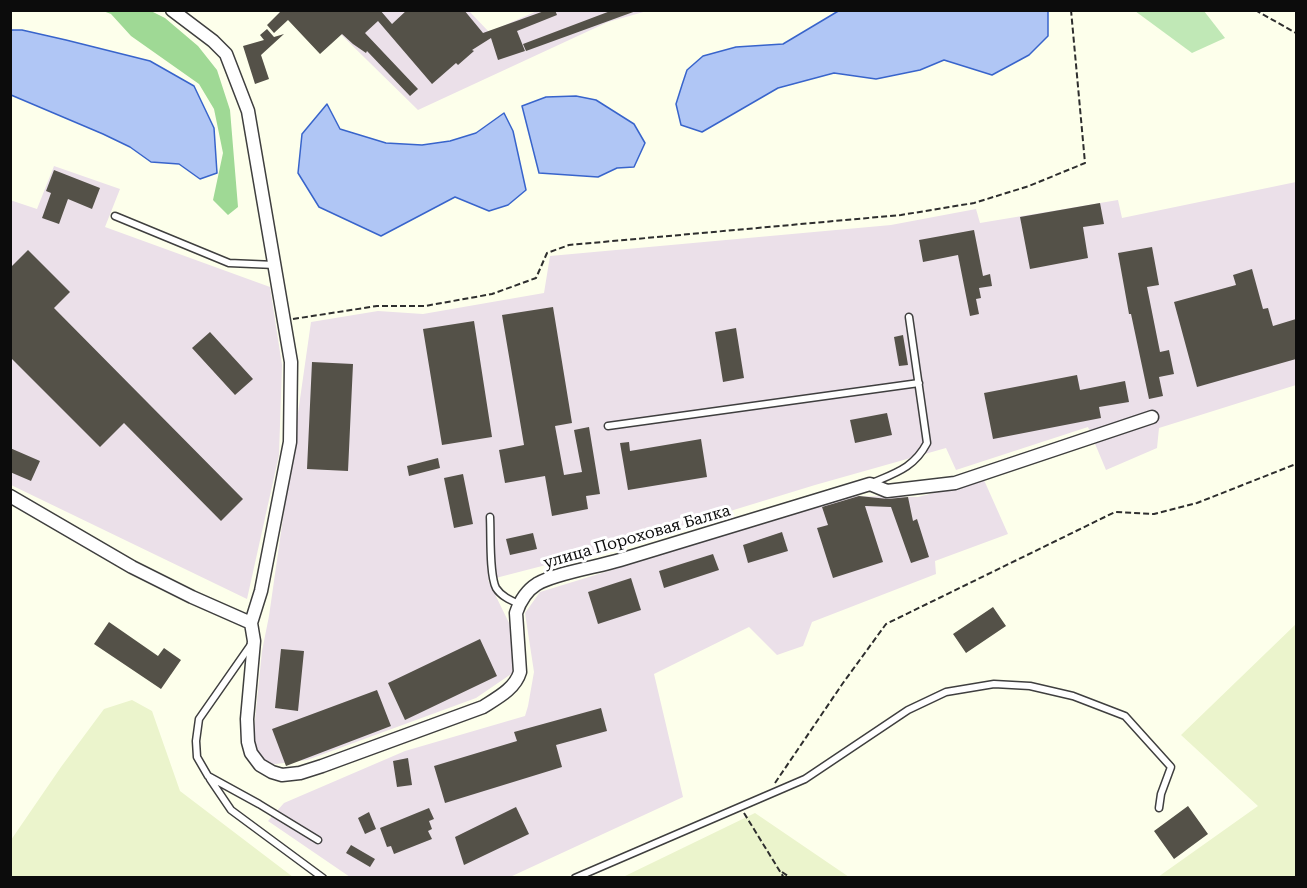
<!DOCTYPE html>
<meta charset="utf-8">
<style>
body{margin:0}
#map{position:relative;width:1307px;height:888px;overflow:hidden;background:#fdffeb;font-family:"Roboto Serif",serif}
canvas{display:block}
.frame{position:absolute;inset:0;border:12px solid #0c0c0c;pointer-events:none}
</style>
<div id="map">
<canvas width="1307" height="888"></canvas>
<div class="frame"></div>
</div>
<script>
const c = document.querySelector('canvas').getContext('2d');
c.lineJoin = 'round';
function fill(path, color) { c.fillStyle = color; c.fill(path, 'evenodd'); }
function strokePath(path, color, width, dash) { c.strokeStyle = color; c.lineWidth = width; c.lineCap = dash ? 'butt' : 'round'; c.setLineDash(dash || []); c.stroke(path); }
function write(font, color, halo, rows, align = 'center') {
  c.font = font + ' "Roboto Serif",serif'; c.lineWidth = 6; c.setLineDash([]); c.textBaseline = 'middle'; c.strokeStyle = halo; c.fillStyle = color; for (const [text, x, y, turn = 0] of rows) {
    c.save(); c.translate(x, y); c.rotate((+turn || 0) * Math.PI / 180); c.textAlign = isNaN(turn) ? turn : align; if (halo) c.strokeText(text, 0, 0); c.fillText(text, 0, 0); c.restore();
  }
}
fill(new Path2D(`
 M317,11H469L489,32L537,11H647L608,22L418,110Z
 M54,166L120,189L105,227L270,287L282,365L279,455L247,599L11,485L10,200L37,209Z
 M1296,182V385L1159,428L1157,448L1106,470L1088,427L956,470L946,448L815,485L600,551L488,580L510,625L517,670L476,698L307,760L268,765L256,756L254,730L262,651L269,616L311,322L378,311L423,314L544,293L550,256L891,225L976,209L980,223L1118,200L1122,218Z
 M984,480L1008,534L935,561L936,574L812,622L803,646L777,655L749,627L654,674L683,797L510,877H350L268,821L284,803L405,751L525,716L528,706L534,672L525,613L540,592L853,496L918,497Z`), '#ebe0e9');
fill(new Path2D(`
 M1296,624V877H1158L1258,806L1181,735Z
 M132,700L152,711L180,791L293,877H11V840L61,767L104,709Z
 M755,813L849,877H623Z`), '#ebf4cc');
fill(new Path2D(`
 M1135,11H1204L1225,38L1192,53Z`), '#c0e8b6');
fill(new Path2D(`
 M103,11H151L165,18L198,46L217,70L230,110L238,207L228,215L213,200L223,153L214,109L199,84L131,36L111,14Z`), '#9fd995');
const water = new Path2D(`
 M840,10L1048,11V36L1029,55L992,75L944,60L920,70L876,79L834,73L778,88L702,132L681,125L676,104L682,85L687,70L703,56L736,47L783,44Z
 M11,30H22L66,40L150,61L194,86L214,128L217,173L200,179L179,164L151,162L130,147L103,134L11,95Z
 M576,96L596,100L634,124L645,143L634,167L617,168L598,177L539,173L522,106L546,97Z
 M327,104L340,129L386,143L422,145L450,141L476,133L504,113L513,131L526,190L508,205L489,211L455,197L381,236L319,207L298,173L302,134Z`);
fill(water, '#b0c6f5');
strokePath(water, '#3864cb', 1.5);
fill(new Path2D(`
 M279,10H380L392,24L407,10H464L483,33L547,10H555L557,15L517,31L525,51L498,60L491,38L472,50L474,51L458,65L456,63L432,84L378,21L365,33L418,89L410,96L367,51L366,53L353,44L342,34L320,54L288,20L274,33L267,25L280,12Z
 M613,10L636,11L526,51L523,44Z
 M267,29L274,37L284,34L261,55L269,79L255,84L243,46L264,40L260,35Z
 M54,170L100,188L92,209L68,199L59,224L42,218L51,193L46,191Z
 M1100,203L1104,224L1083,227L1088,258L1030,269L1020,217Z
 M974,230L983,276L990,274L992,286L979,288L981,298L976,299L979,314L970,316L958,255L923,262L919,240Z
 M1152,247L1159,285L1147,287L1160,352L1169,350L1174,374L1159,377L1163,396L1149,399L1131,314H1129L1118,253Z
 M28,250L70,292L54,308L243,499L221,521L124,423L100,447L10,357V268Z
 M1252,269L1263,309L1268,308L1273,326L1296,319V359L1197,387L1174,302L1236,285L1233,275Z
 M553,307L572,423L555,426L564,475L582,472L574,430L589,427L600,494L586,496L588,509L552,516L545,476L505,483L499,450L524,445L502,315Z
 M474,321L492,437L442,445L423,329Z
 M736,328L744,378L723,382L715,332Z
 M210,332L253,379L235,395L192,348Z
 M903,335L908,365L899,366L894,337Z
 M312,362L353,364L348,471L307,469Z
 M1077,375L1080,390L1125,381L1129,402L1099,407L1101,418L993,439L984,393Z
 M887,413L892,435L855,443L850,420Z
 M701,439L707,477L628,490L620,443L629,442L630,451Z
 M10,448L40,461L31,481L10,472Z
 M438,458L440,468L409,476L407,466Z
 M463,474L473,524L454,528L444,478Z
 M859,496L888,499L908,497L913,521L917,519L929,557L911,563L891,507L865,506L883,562L833,578L817,528L828,525L822,507Z
 M782,532L788,551L748,563L743,545Z
 M533,533L537,549L510,555L506,539Z
 M713,554L719,570L664,588L659,571Z
 M631,578L641,610L598,624L588,592Z
 M993,607L1006,626L966,653L953,634Z
 M109,622L158,656L164,648L181,660L161,689L94,644Z
 M480,639L497,676L405,720L388,683Z
 M281,649L304,651L298,711L275,708Z
 M377,690L391,726L286,766L272,729Z
 M601,708L607,731L556,745L562,767L445,803L434,766L517,741L514,732Z
 M408,758L412,785L397,787L393,761Z
 M1188,806L1208,834L1174,859L1154,831Z
 M516,807L529,834L464,865L455,837Z
 M429,808L434,819L429,821L432,829L428,831L432,839L394,854L391,846L387,847L380,828Z
 M369,812L376,829L365,834L358,818Z
 M351,845L375,859L370,867L346,853Z`), '#545148');
const service = new Path2D(`
 M115,216L229,263L275,265
 M608,426L919,383
 M870,484C895,473 914,468 927,443L909,317
 M490,517C491,534 489,574 496,588C501,596 510,600 519,604
 M250,646L199,719L196,741L197,757L208,776L259,804L318,840
 M210,779L231,810L323,878
 M575,878L805,779L908,710L946,692L994,684L1030,686L1073,696L1125,716L1171,767L1161,794L1159,808`);
const minor = new Path2D(`
 M172,10L213,41L226,54L248,111L291,362L290,442L261,591L251,623L254,641L247,719L248,742L251,753L260,765L272,772L282,775L300,773L322,766L483,707C497,698 515,689 520,672L516,613C520,601 526,591 537,584C556,573 597,567 620,560C703,535 787,509 870,484L887,491L955,483L1152,417
 M10,496L132,567L192,597L251,623`);
strokePath(service, '#3f3f3f', 9);
strokePath(minor, '#3f3f3f', 15);
strokePath(new Path2D(`
 M1255,10L1296,33
 M293,319L377,306H425L492,294L536,278L547,253L569,245L901,215L974,203L1029,186L1085,163L1071,10
 M775,783L843,683L886,624L1115,512L1154,514L1197,503L1296,464
 M744,813L784,878
 M782,872L791,878`), '#2e2e2e', 2, [6, 3]);
strokePath(service, '#fff', 6);
strokePath(minor, '#fff', 12);
write('16px', '#0c0c0c', '#fff', [
 ["улица Пороховая Балка",637,537,-16]
]);
</script>
